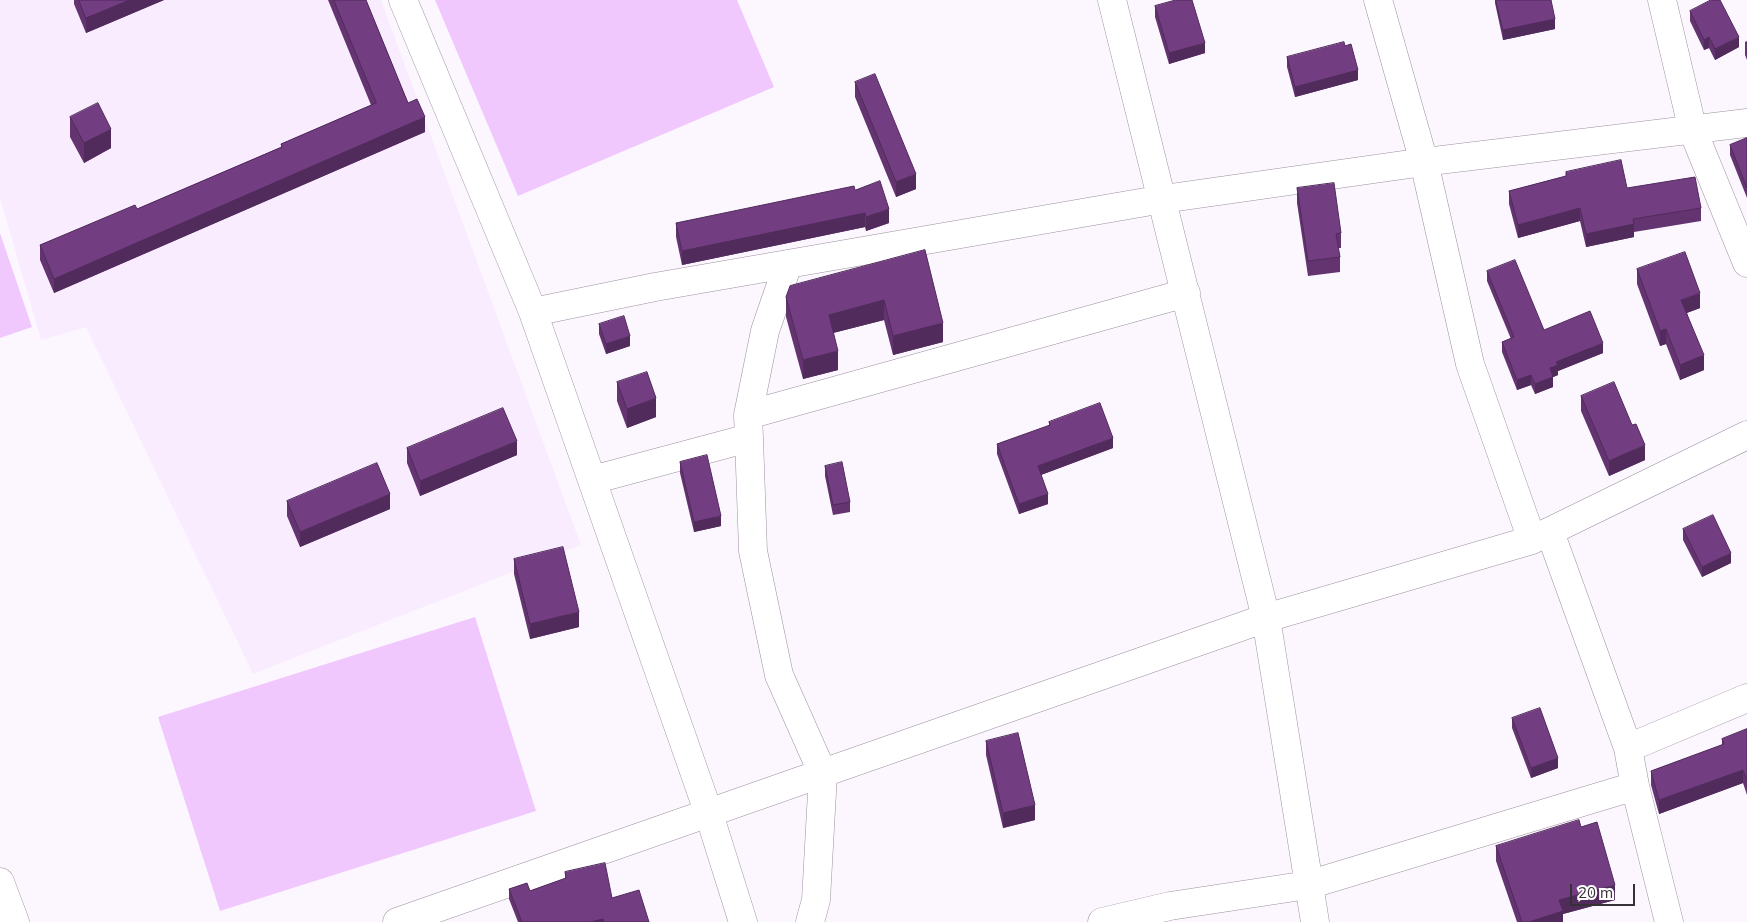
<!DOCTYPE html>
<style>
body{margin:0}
#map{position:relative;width:1747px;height:922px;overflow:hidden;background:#fcf7fe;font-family:Mulish,sans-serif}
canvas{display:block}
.scale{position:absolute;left:1570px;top:884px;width:65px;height:22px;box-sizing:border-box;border:2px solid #363137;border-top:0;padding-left:6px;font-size:15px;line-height:18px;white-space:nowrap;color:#363137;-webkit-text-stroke:4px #fff;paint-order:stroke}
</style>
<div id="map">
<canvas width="1747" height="922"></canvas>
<div class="scale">20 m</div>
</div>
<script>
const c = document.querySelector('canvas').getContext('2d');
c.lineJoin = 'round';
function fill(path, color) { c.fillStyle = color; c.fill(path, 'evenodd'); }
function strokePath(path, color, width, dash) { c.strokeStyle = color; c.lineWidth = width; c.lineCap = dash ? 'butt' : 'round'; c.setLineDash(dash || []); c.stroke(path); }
fill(new Path2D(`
 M0,0H381L581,545L253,674L86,327L41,340L0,198Z`), '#faecff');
fill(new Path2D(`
 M435,0H737L774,87L518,196Z
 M0,233L32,327L0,338Z
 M475,617L536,811L220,911L158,717Z`), '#f1c8fd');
const minor = new Path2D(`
 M403,0L533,312L655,287L1163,199L1424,162L1747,123
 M1112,0L1266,618L1315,922
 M1378,0L1424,162L1470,364L1532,540
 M1662,0L1693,131L1747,263
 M788,264L765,331L748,415L749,438L753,551L779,675L823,774L816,900L810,922
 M533,312L709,814L743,922
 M748,415L1186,293
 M592,480L749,438
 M1550,532L1628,748L1635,786L1669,922
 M1628,748L1747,698
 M0,882L15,922
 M397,922L1266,618L1532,540L1747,435
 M1102,922L1170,906L1308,885L1635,786`);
strokePath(minor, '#9d90a0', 29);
strokePath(minor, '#fff', 28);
fill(new Path2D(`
 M74,0H164L86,33L74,4Z
 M328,0H366L408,103L425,132L54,293L40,260V245L137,209L281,147V144L371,105Z
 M1495,0H1551L1555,29L1503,40L1495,3Z
 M1155,6L1205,53L1169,64L1155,17Z
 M1690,11L1739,47L1715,60L1709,48L1704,50L1690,21Z
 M1747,41V60L1745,55V42Z
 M1345,46L1358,80L1295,97L1287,67V57Z
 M855,82L916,189L896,197L855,97Z
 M70,117L111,148L84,163L70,137Z
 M1747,138V198L1730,155V145Z
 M1566,172L1627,188L1701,208V221L1634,232V237L1586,247L1580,221L1518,238L1509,204V191L1566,176Z
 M1297,188L1341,233V248H1338L1340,257V272L1308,276L1297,203Z
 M855,190L889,223L866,231L865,227L682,265L676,237V223Z
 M925,250L943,342L893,355L884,320L833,333L838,370L803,379L786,317V297Z
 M1637,269L1700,308L1687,313L1704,370L1680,380L1666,344L1660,346L1637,284Z
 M1487,271L1544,330L1603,353L1558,371V375L1553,377V387L1535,394L1531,385L1517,390L1502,352V342L1511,339L1487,281Z
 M599,324L630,346L606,354L599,334Z
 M617,382L656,417L627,428L617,401Z
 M1581,396L1645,460L1609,476L1581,411Z
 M1049,422L1113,448L1041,475L1048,504L1019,514L997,454V444L1049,426Z
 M407,448L517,455L420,496L407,463Z
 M680,462L721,526L694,532L680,473Z
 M825,466L850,502V512L833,515L825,476Z
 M287,501L390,509L300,547L287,516Z
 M1683,529L1731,563L1702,577L1683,540Z
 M514,559L579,627L530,639L514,574Z
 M1512,718L1558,768L1531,778L1512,728Z
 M1747,729V795L1743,783L1659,814L1651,785V771L1722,745V739Z
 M986,741L1035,820L1003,828L986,755Z
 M1581,827L1615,900L1563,914V922H1517L1496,861V846Z
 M565,872L612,898L649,922H518L509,899V889L530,891L565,879Z`), '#633470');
fill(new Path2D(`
 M130,0H164L86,33V18Z
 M1555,19V29L1503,40V30Z
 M1709,37V48L1704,50V40Z
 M1739,37V47L1715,60V49Z
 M1205,43V53L1169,64V53Z
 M1358,70V80L1295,97V87Z
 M425,117V132L54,293V279Z
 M111,129V148L84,163V143Z
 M916,174V189L896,197V182Z
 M1580,208V221L1518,238V225Z
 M889,209V223L866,231V217Z
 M865,213V227L682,265V251Z
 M1634,224V237L1586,247V234Z
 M1700,293V308L1681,315V300Z
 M884,300V320L829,334V315Z
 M943,323V342L893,355V336Z
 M1666,329V344L1660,346V331Z
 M630,336V346L606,354V344Z
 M1603,343V353L1558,371V375L1551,378L1553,377V387L1535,394V384L1556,362Z
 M838,351V370L803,379V360Z
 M1704,355V370L1680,380V365Z
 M1531,375V385L1517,390V380Z
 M656,398V417L627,428V409Z
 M1113,438V448L1038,476V466Z
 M517,441V455L420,496V481Z
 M1645,445V460L1609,476V461Z
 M390,494V509L300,547V532Z
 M1048,494V504L1019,514V504Z
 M721,516V526L694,532V522Z
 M1731,553V563L1702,577V567Z
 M579,612V627L530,639V624Z
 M1558,758V768L1531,778V768Z
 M1743,770V783L1659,814V800Z
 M1035,805V820L1003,828V813Z
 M1615,885V900L1563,914V922H1529L1559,900Z
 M603,919V922H590Z`), '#502b5b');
const building = new Path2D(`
 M79,0H130L86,18Z
 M334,0H366L408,103L417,99L425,117L54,279L40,245L135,205L137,209L282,147L281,144L376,103Z
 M1176,0H1192L1205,43L1169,53L1155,6Z
 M1496,0H1551L1555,19L1503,30Z
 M1711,0H1720L1739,37L1715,49L1709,37L1704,40L1690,11Z
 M1344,42L1345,46L1351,44L1358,70L1295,87L1287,57Z
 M875,74L916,174L896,182L855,82Z
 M98,103L111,129L84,143L70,117Z
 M1747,138V188L1730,145Z
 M1621,160L1627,188L1695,177L1701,208L1633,219L1634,224L1586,234L1580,208L1518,225L1509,191L1566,176V172Z
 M880,181L889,209L866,217L865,213L682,251L676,223L854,186L855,190Z
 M1334,183L1341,233L1336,234L1340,257L1308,261L1297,188Z
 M925,250L943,323L893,336L884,300L829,315L838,351L803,360L786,297L790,286Z
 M1685,252L1700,293L1681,300L1704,355L1680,365L1666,329L1660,331L1637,269Z
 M1515,260L1544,330L1590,311L1603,343L1556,362L1558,365L1550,368L1553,377L1535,384L1531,375L1517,380L1502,342L1514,337L1487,271Z
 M624,316L630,336L606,344L599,324Z
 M647,372L656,398L627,409L617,382Z
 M1614,382L1632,425L1636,424L1645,445L1609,461L1581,396Z
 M1100,403L1113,438L1038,466L1048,494L1019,504L997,444L1050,425L1049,422Z
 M503,408L517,441L420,481L407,448Z
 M707,455L721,516L694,522L680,462Z
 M842,462L850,502L833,505L825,466Z
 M377,463L390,494L300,532L287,501Z
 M1713,515L1731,553L1702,567L1683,529Z
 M563,547L579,612L530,624L514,559Z
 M1540,708L1558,758L1531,768L1512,718Z
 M1747,729V781L1743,770L1659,800L1651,771L1724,744L1722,739Z
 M1018,733L1035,805L1003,813L986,741Z
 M1579,820L1581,827L1597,822L1615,885L1559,900L1563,911L1529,922H1522L1496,846Z
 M605,863L612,898L639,890L649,922H604L603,919L590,922H522L509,889L527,883L530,891L566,878L565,872Z`);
fill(building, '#733d82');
strokePath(building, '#502b5b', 1);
</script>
